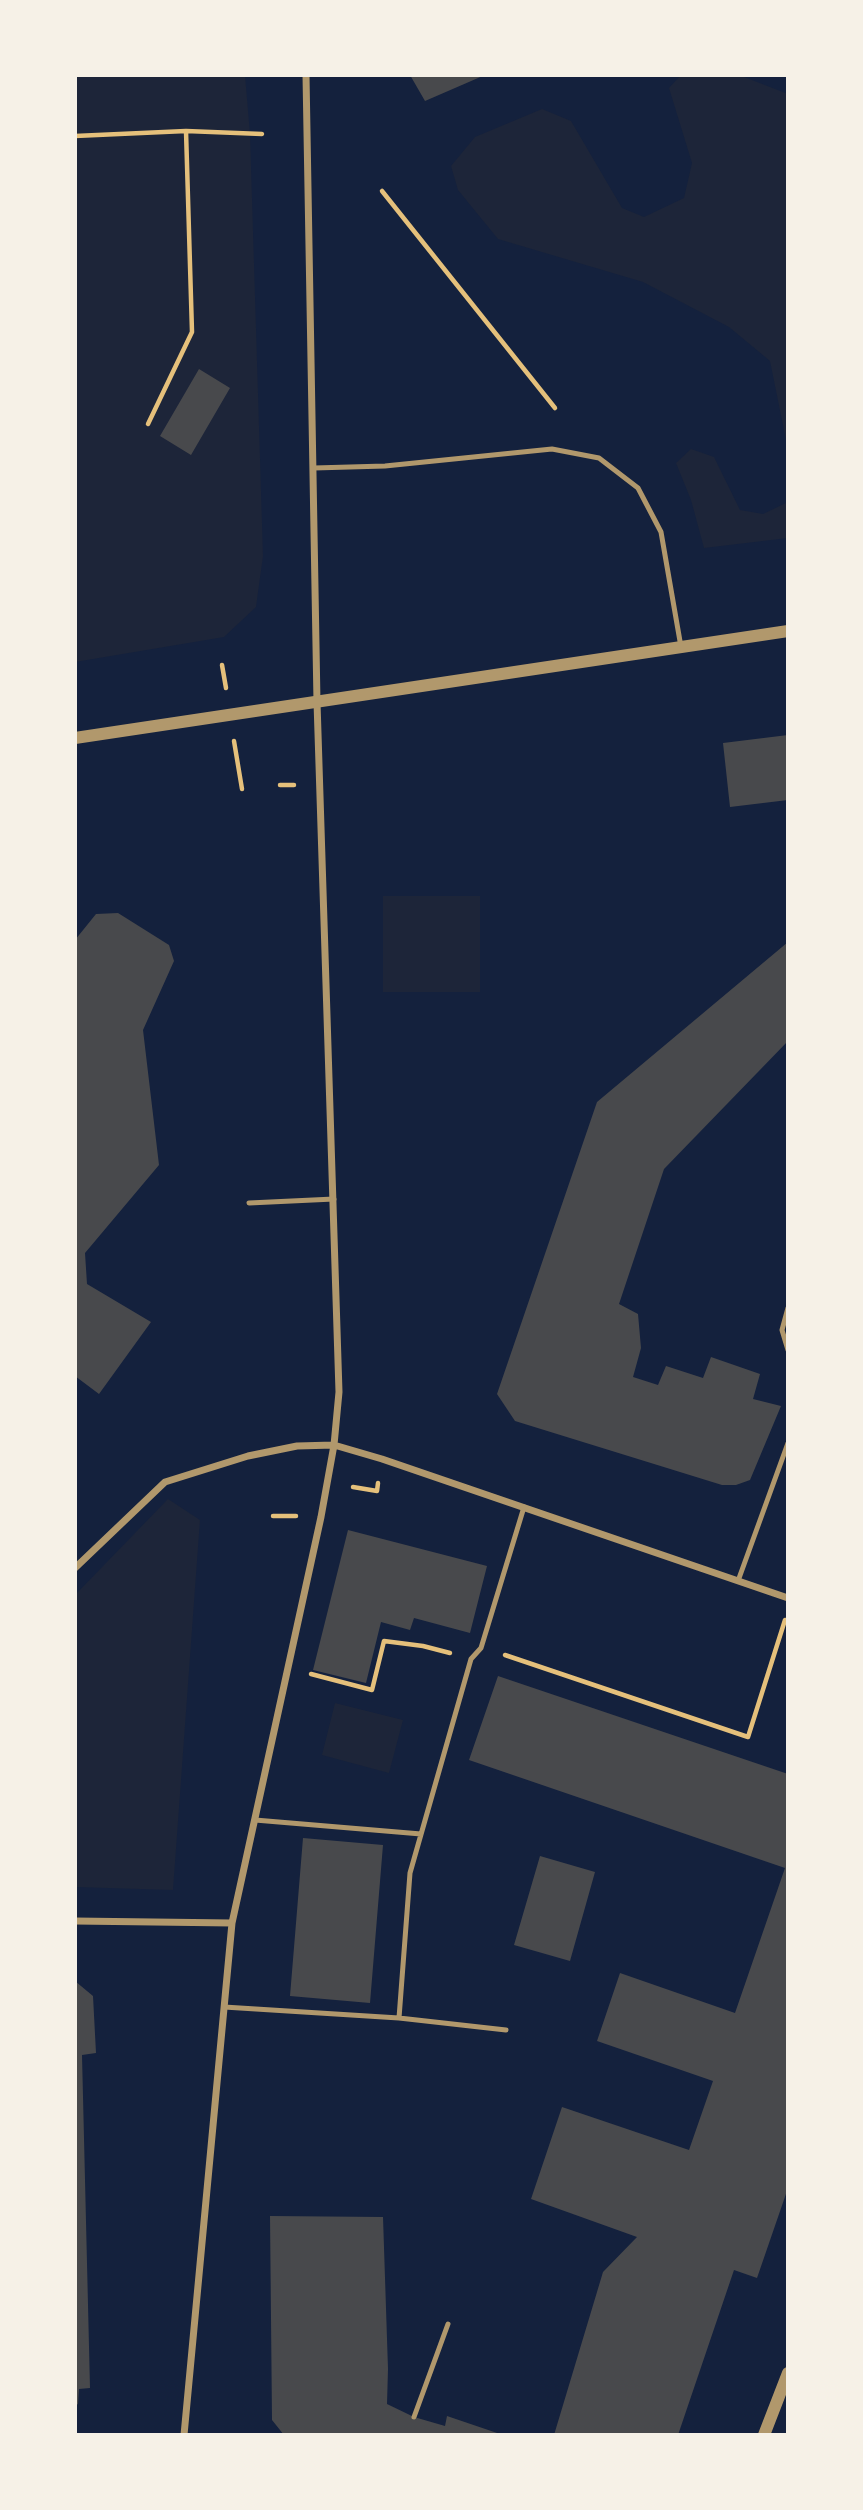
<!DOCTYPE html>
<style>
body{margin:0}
#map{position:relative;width:863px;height:2510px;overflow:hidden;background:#14213d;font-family:"Golos Text",sans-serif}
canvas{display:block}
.frame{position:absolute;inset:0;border:77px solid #f6f1e7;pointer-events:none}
</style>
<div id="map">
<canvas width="863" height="2510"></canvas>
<div class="frame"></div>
</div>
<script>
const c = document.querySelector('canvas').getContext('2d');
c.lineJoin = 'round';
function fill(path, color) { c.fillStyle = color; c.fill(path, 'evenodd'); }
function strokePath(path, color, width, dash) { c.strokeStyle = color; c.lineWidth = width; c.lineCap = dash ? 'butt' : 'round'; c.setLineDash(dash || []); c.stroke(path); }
fill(new Path2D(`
 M75,75H245L250,134L263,556L256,607L224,637L75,662Z
 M681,75H739L788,94V450L770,361L729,327L643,282L498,239L458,190L451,166L475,137L542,109L571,121L622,208L644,217L684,198L692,163L669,88Z
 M691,449L714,457L740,510L763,514L788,502V538L704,548L691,500L676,463Z
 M383,896H480V992H383Z
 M168,1499L200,1520L173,1890L75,1887V1595Z
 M335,1703L403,1720L389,1773L322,1755Z`), '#1d2539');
fill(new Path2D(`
 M410,75H485L425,101Z
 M199,369L230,388L191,455L160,436Z
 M788,735V800L730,807L723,743Z
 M118,913L169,945L174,961L143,1030L159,1165L85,1253L87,1284L151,1322L99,1394L75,1376V940L96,914Z
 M788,942V1041L664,1169L619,1304L638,1314L641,1348L633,1377L658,1385L666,1366L703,1378L711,1357L760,1374L753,1399L781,1406L750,1480L736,1485H722L515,1421L497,1394L597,1102Z
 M348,1530L487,1566L470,1633L414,1618L410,1630L381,1622L366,1683L313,1670Z
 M498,1676L788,1774V2188L757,2278L734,2270L678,2435H554L603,2272L637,2237L531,2199L562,2107L689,2150L713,2081L597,2041L620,1973L735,2013L785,1868L469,1760Z
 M303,1838L383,1845L370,2003L290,1996Z
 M540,1856L595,1872L570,1961L514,1945Z
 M75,1981L93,1996L96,2053L82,2055L90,2388L79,2389L78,2404L75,2406Z
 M270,2216L383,2217L388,2369L387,2404L414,2417L445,2426L447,2416L503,2435H284L272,2420Z`), '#48494c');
strokePath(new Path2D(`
 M75,136L186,131L262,134
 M382,191L555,408
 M148,424L192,332L186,131
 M222,665L226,688
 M234,741L242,789
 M280,785H294
 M353,1487L377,1491L378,1483
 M273,1516H296
 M505,1655L748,1737L785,1620
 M311,1674L372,1690L384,1641L423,1646L450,1653`), '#e5c07b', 4.5);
strokePath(new Path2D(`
 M314,468L385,466L552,449L599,458L638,488L661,532L681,647
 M249,1203L334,1199
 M788,1308L782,1330L788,1350
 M738,1581L788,1443
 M255,1820L421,1834
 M224,2007L399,2018
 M506,2030L399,2018L410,1873L471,1659L481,1648L524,1507
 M414,2417L448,2324`), '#b1986c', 5);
strokePath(new Path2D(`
 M75,1568L165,1482L248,1456L297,1446L334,1445L382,1459L788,1598
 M75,1921L232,1923
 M184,2435L232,1923L321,1517L334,1445L339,1392L317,702L306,75`), '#b1986c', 7);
strokePath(new Path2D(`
 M75,738L788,631
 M764,2435L788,2373`), '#b1986c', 12);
</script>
